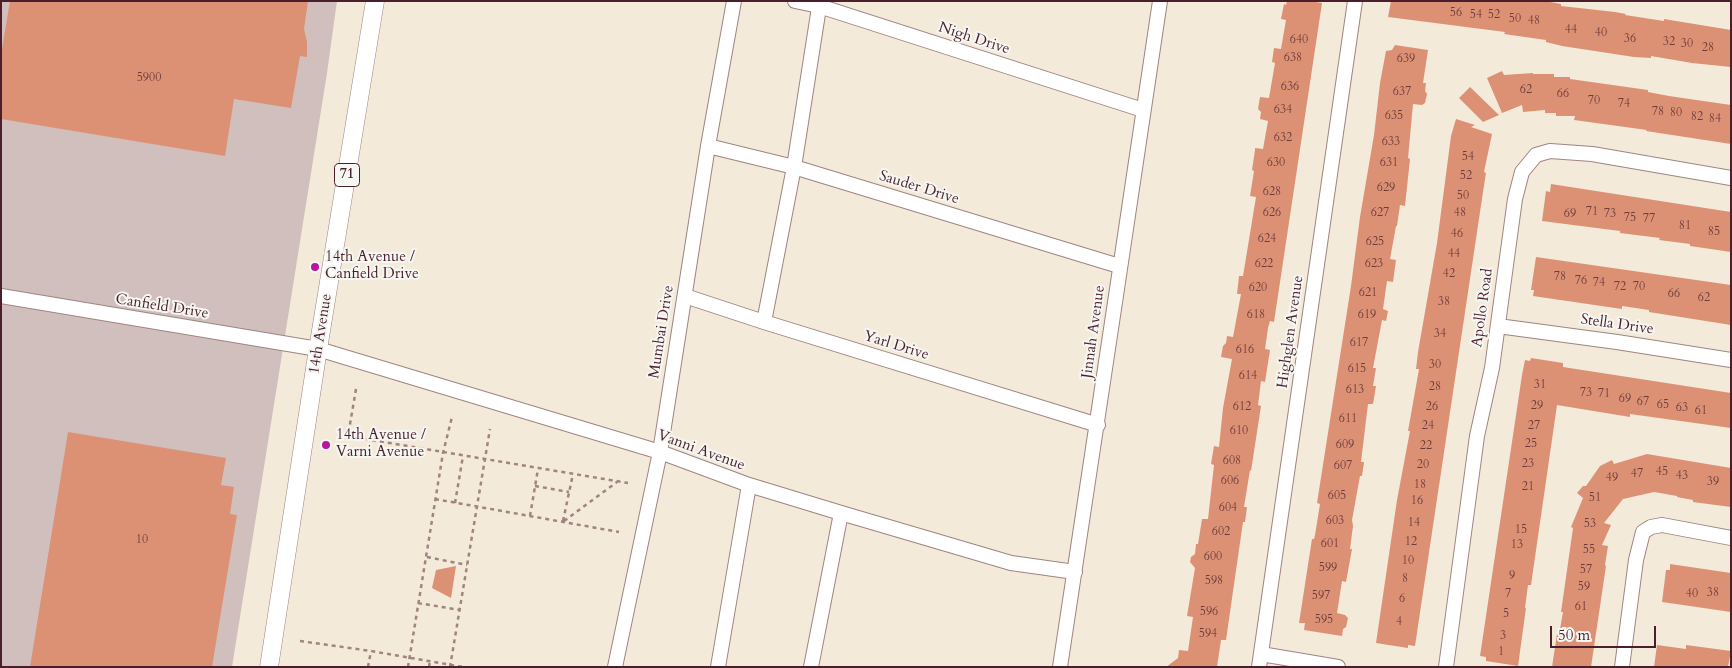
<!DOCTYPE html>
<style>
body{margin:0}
#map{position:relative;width:1732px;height:668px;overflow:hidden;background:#f4eada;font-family:Cardo,serif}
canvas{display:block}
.frame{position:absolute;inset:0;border:2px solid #4a1f2b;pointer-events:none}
.scale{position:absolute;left:1550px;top:626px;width:106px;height:22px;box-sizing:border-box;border:2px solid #4a1f2b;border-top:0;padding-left:6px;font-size:15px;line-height:18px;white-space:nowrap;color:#4a1f2b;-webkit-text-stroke:4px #f6f6f2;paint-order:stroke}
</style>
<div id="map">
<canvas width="1732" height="668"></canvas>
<div class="frame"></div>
<div class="scale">50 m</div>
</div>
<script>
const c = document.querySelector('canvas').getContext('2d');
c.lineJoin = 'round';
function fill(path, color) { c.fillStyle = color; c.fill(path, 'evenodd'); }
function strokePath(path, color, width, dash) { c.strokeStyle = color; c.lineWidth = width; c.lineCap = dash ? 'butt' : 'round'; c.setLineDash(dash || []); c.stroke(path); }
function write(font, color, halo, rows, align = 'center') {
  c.font = font + ' Cardo,serif'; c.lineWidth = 4; c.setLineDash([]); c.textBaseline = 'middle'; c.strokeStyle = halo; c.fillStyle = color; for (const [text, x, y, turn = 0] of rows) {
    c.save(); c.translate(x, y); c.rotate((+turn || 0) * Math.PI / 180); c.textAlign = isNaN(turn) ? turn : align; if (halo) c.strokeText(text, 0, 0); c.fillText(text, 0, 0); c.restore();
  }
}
fill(new Path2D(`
 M1,1H337L327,73L232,667H1Z`), '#d1bfbe');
fill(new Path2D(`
 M10,1H308L304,29L307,42V57L300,56L291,108L234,99L225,156L1,119V55Z
 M1287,1H1309L1322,3L1274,322L1270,321L1268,328L1265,349L1270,350L1265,382L1261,381L1258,405L1261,406L1251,471L1250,470L1244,507H1247L1245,522H1243L1226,640H1221L1217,667H1166L1178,658L1179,650L1188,651L1193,617L1187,616L1195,568L1190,562L1191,557L1195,554L1196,544H1198L1202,519H1208L1214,465L1211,464L1214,446L1219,447L1223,408L1232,359L1221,357L1223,346L1226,343L1227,336L1233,337L1241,294H1237L1239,276H1243L1256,197L1250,196L1254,171L1252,170L1255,150V148L1263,149L1268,121L1260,119L1261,112L1258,109L1260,97L1269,98L1275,63L1272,62L1274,48L1281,49L1286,20L1281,19L1284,4L1286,5Z
 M1391,1H1545L1561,4V6L1615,12L1626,14L1625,15L1664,21V19L1731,30V67L1692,63L1651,56V58L1634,57L1562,46L1546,42V40L1504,34L1505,32L1388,17Z
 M1395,45L1428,50L1423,83H1426L1425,91L1427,94L1425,103L1422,105L1413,104L1408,158L1410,159L1405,206L1400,205L1397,226H1396L1390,259L1396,260L1393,282L1387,281L1383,309L1388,311L1386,321L1382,320L1373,368H1376L1373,386H1376L1373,404H1368L1361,462H1364L1362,476H1360L1352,520L1353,526L1350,549H1352L1346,582L1342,581L1337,613L1345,615L1348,618L1346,627L1343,629L1342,636L1304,630L1305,623H1299L1312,539H1314L1315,535L1320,504L1317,503L1351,286L1360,217L1374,135L1380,83L1386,51L1392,50Z
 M1502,71L1504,75L1533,73V74H1554V77H1570V79L1648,90V92L1669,96L1731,105V144L1646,131L1647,130L1574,120L1575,116H1556V113H1545V110L1523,112L1522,105L1502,113L1487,78Z
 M1470,87L1499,115L1483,122L1459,98Z
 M1456,119L1475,125L1471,127L1492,134L1484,172L1486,173L1483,192L1415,646L1408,645V648L1376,643L1397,500L1410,431H1408L1419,369H1416L1418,352L1437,243L1451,136Z
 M1551,184L1731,212V252L1690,246V244L1659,240L1660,238L1620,233V231L1542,221L1546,191L1550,192Z
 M1536,257L1731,285V325L1649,312V310L1622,306V309L1533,296L1534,290H1531Z
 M1531,358L1563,363V367L1731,393V428L1630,414V417L1557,405L1531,585H1528L1525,608H1526L1518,666L1486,661V657L1480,656L1522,375L1525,360L1530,361Z
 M68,432L226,458L221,485L234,487L230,514L237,515L212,667H30Z
 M1647,454L1731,468V507L1693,502V500L1677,497V496L1654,492L1623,499L1604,523L1611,525L1602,545L1608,546L1605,565L1606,566L1591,667H1552L1557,634L1559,635L1563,612H1561L1573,528L1571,527L1583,498L1577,493L1583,486H1586L1600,466L1612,460L1614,464Z
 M1670,564L1731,573V612L1662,602L1666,570H1670Z
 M456,566L451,598L432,588L436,570Z
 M1657,645L1686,649V645L1731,651L1728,667H1654Z`), '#dc9174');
const minor = new Path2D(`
 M795,1L819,6L1143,110
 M708,146L794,167L1119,266
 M1,296L318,349L660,452L749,485L841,513L1011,563L1075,572
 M685,296L764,322L1098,425
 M764,322L794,167L820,1
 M1498,326L1617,342L1731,360
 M1261,654L1338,667
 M615,667L660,452L708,146L734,1
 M718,667L749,485
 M811,667L841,513
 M1060,667C1095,445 1126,223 1160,1
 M1259,667L1355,1
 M1446,667L1477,436L1492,368L1515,199L1522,172L1536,155L1550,151L1592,154L1731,178
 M1622,667L1636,560L1643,532L1651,527L1662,525L1731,538`);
const major = new Path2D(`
 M269,667L318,349L375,1`);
strokePath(minor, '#9f8482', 16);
strokePath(major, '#9f8482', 19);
strokePath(new Path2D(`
 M356,389L348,436L628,483
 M535,486L569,492
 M435,499L619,532
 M455,503L463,456
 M530,516L538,469
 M563,521L573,474
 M564,521L617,482
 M427,557L467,565
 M418,603L460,610
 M300,641L371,651L463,667
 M368,667L371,651
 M408,667L443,453L452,417
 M429,667L430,661
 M450,667L490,429`), '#9f8482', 2.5, [4, 4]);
strokePath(minor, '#fff', 14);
strokePath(major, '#fff', 18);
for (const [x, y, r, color] of [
 [315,267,5,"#b5179e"],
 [326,445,5,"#b5179e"]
]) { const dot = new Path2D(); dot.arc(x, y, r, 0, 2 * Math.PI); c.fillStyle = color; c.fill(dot); strokePath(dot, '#f6f6f2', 2); }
write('12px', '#6e3c3d', null, [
 ["56",1456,13],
 ["54",1476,15],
 ["52",1494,15],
 ["50",1515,19],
 ["48",1534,21],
 ["44",1571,30],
 ["40",1601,33],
 ["36",1630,39],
 ["640",1299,40],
 ["32",1669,42],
 ["30",1687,44],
 ["28",1708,48],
 ["638",1293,58],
 ["639",1406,59],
 ["5900",149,78],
 ["636",1290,87],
 ["62",1526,90],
 ["637",1402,92],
 ["66",1563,94],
 ["70",1594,101],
 ["74",1624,104],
 ["634",1283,110],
 ["78",1658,112],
 ["80",1676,113],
 ["635",1394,116],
 ["82",1697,117],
 ["84",1715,119],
 ["632",1283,138],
 ["633",1391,142],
 ["54",1468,157],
 ["630",1276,163],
 ["631",1389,163],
 ["52",1466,176],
 ["629",1386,188],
 ["628",1272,192],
 ["50",1463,196],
 ["71",1592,212],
 ["626",1272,213],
 ["627",1380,213],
 ["48",1460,213],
 ["69",1570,214],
 ["73",1610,214],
 ["75",1630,218],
 ["77",1649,219],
 ["81",1685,226],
 ["85",1714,232],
 ["46",1457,234],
 ["624",1267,239],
 ["625",1375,242],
 ["44",1454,254],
 ["622",1264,264],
 ["623",1374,264],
 ["42",1449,274],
 ["78",1560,277],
 ["76",1581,281],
 ["74",1599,283],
 ["72",1620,287],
 ["70",1639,287],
 ["620",1258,288],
 ["621",1368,293],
 ["66",1674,294],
 ["62",1704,298],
 ["38",1444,302],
 ["618",1256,315],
 ["619",1367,315],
 ["34",1440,334],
 ["617",1359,343],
 ["616",1245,350],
 ["30",1435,365],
 ["615",1357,369],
 ["614",1248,376],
 ["31",1540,385],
 ["28",1435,387],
 ["613",1355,390],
 ["73",1586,393],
 ["71",1604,394],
 ["69",1625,399],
 ["67",1643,402],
 ["65",1663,405],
 ["29",1537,406],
 ["612",1242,407],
 ["26",1432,407],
 ["63",1682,408],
 ["61",1701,411],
 ["611",1348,419],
 ["24",1428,426],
 ["27",1534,426],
 ["610",1239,431],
 ["25",1531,444],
 ["609",1345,445],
 ["22",1426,446],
 ["608",1232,461],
 ["23",1528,464],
 ["20",1423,465],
 ["607",1343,466],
 ["45",1662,472],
 ["47",1637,474],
 ["43",1682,476],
 ["49",1612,478],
 ["606",1230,481],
 ["39",1713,482],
 ["18",1420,485],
 ["21",1528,487],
 ["605",1337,496],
 ["51",1595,498],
 ["16",1417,501],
 ["604",1228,508],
 ["603",1335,521],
 ["14",1414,523],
 ["53",1590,524],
 ["15",1521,530],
 ["602",1221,532],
 ["10",142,540],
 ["12",1411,542],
 ["601",1330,544],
 ["13",1517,545],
 ["55",1589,550],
 ["600",1213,557],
 ["10",1408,561],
 ["599",1328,568],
 ["57",1586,570],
 ["9",1512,576],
 ["8",1405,579],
 ["598",1214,581],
 ["59",1584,587],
 ["38",1713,593],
 ["7",1508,594],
 ["40",1692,594],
 ["597",1321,596],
 ["6",1402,599],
 ["61",1581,607],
 ["596",1209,612],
 ["5",1506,614],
 ["595",1324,620],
 ["4",1399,622],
 ["594",1208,634],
 ["3",1503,636],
 ["1",1501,652]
]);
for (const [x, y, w] of [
 [347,175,25]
]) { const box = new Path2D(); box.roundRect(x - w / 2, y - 11.5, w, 23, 4); c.fillStyle = '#f6f6f2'; c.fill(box); strokePath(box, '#4a1f2b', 1); }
write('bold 14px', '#4a1f2b', null, [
 ["71",347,175]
]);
write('15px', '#4a1f2b', '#f6f6f2', [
 ["Nigh Drive",974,39,18],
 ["Sauder Drive",919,188,17],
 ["Canfield Drive",162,307,9],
 ["Apollo Road",1483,308,-82],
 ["Stella Drive",1617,325,8],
 ["Mumbai Drive",662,332,-81],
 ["Jinnah Avenue",1094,332,-82],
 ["Highglen Avenue",1291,332,-82],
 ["14th Avenue",321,334,-81],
 ["Yarl Drive",896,346,17],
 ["Vanni Avenue",701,451,20]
]);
write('15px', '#4a1f2b', '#f6f6f2', [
 ["14th Avenue /",325,258],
 ["Canfield Drive",325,275],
 ["14th Avenue /",336,436],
 ["Varni Avenue",336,453]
], 'left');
</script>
